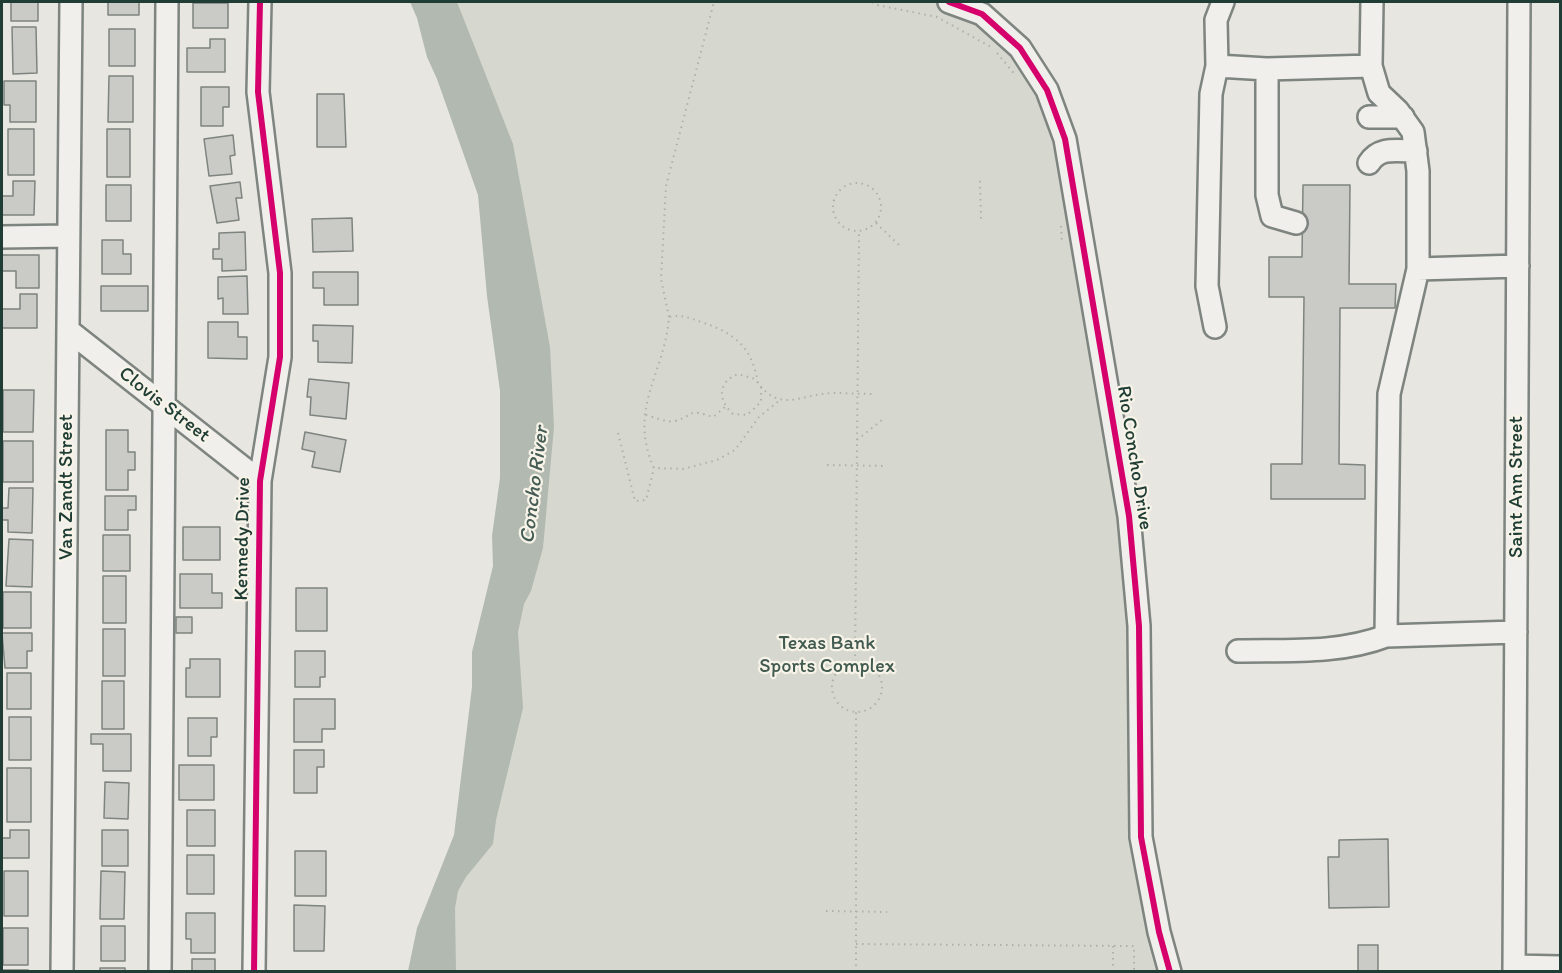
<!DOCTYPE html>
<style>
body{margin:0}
#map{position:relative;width:1562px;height:973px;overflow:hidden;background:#e7e6e0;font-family:Itim,sans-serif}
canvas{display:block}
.frame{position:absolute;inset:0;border:3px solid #1f3d34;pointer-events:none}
</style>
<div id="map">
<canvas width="1562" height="973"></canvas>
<div class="frame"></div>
</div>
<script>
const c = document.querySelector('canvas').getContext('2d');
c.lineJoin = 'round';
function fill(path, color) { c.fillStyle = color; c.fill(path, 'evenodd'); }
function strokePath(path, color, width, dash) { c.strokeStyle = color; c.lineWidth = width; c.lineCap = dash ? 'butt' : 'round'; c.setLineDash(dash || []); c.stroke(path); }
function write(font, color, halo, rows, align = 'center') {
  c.font = font + ' Itim,sans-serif'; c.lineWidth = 4.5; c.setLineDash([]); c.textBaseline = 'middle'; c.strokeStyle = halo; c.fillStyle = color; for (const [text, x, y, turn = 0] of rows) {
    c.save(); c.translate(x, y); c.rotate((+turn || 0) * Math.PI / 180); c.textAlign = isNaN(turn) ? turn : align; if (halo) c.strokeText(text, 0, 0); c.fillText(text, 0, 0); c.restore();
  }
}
fill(new Path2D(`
 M437,2H949L982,14L1047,90L1129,516L1141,837L1170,971L426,972L544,422Z`), '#d6d8cf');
fill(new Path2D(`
 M410,2H457L513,144L550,347L554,427L543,548L531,591L524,604L518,632L523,708L496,820L493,844L466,877L458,891L455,908L456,972L408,971L417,928L454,835L472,687V652L493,566L492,536L500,478V391L487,296L478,195L437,79L427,57L417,18Z`), '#b2b9b0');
const building = new Path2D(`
 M11,2H38V21H11Z
 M108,2H139V15H108Z
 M193,3H228V28H193Z
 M12,27H36L37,73L13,74Z
 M109,29H135V66H109Z
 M210,39H225V72H187V48H210Z
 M109,76H133V122H108Z
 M4,81H36V122H10V105H4Z
 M201,87H229V107H223V126H201Z
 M317,94H344L346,147H317Z
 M8,129H34V175H8Z
 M107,129H130V177H107Z
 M233,135L235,155L230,156L232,174L209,176L204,139Z
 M13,181H35L34,215H2V196H13Z
 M240,182L242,198H236L239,220L217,223L210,186Z
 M106,185H131V221H106Z
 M1303,185H1350L1349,284H1396L1395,308H1340L1339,464L1365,465V499H1271V464H1302L1304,297H1269V257H1302Z
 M352,218L353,251L313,252L312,219Z
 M245,232L246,270L222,271V259H213V249H219V233Z
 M102,240H123V254H131V274H102Z
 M2,255H39V288H16V271H2Z
 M313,272H358V305H324V288H313Z
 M247,276L248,314H223V298L218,299V277Z
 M101,286H148V311H101Z
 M20,294H37V328H2V309H20Z
 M208,322H238V337H247V359L208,358Z
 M313,325L353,326L352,363L318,362V341H313Z
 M309,379L349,383L346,419L310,415L311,397H307Z
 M3,390H34L33,432H3Z
 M106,430H128V452H135V470H128V490H106Z
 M305,432L346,440L340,472L312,467L315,452L302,449Z
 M3,441H33V482H3Z
 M9,488H33L32,533L8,532V520H2V508H8Z
 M105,496H136V510H128V530H105Z
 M183,527H220V560H183Z
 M103,535H130V571H103Z
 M9,539L33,540L32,587L6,586Z
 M180,574H212V593H222V608H180Z
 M103,576H126V623H103Z
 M296,588H327V631H296Z
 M3,592H31V628H3Z
 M176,617H192V633H176Z
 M103,629H125V676H103Z
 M2,633H32V651H27V668H5Z
 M295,651H325V677H320V687H295Z
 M190,659H220V697H186V668H190Z
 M7,673H31V709H7Z
 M102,681H124V729H102Z
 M294,699H335V729H322V742H294Z
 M9,717H31V760H9Z
 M188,718H217V737H211V756H188Z
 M91,734H131V771H103V744H91Z
 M294,750H324V767H317V793H294Z
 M179,765H214V800H179Z
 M7,768H31V822H7Z
 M105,782L129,783L128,819L104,818Z
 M187,810H215V846H187Z
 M10,830H29V858H2V838H10Z
 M102,830H128V866H102Z
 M1388,839L1389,907L1329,908L1328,857H1339V840Z
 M295,851H326V896H295Z
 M187,855H214V894H187Z
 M4,871H28V916H4Z
 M101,871L125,872L124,919H100Z
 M294,905L325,906L324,951H294Z
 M186,913H215V953H191V939H186Z
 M101,926H125V961H101Z
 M3,928H28V965H3Z
 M1358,945H1378V972H1358Z
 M192,959H215V972H192Z
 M100,968H125V972H100Z
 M3,970H28V972H3Z`);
fill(building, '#cacbc6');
strokePath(building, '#7e847f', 1.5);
const minor = new Path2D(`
 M949,2L982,14L1020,48L1047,90L1065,139L1129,516L1139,626L1141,837L1159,932L1170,972
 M1217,66L1267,69L1371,66L1372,2
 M1371,66L1379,93L1398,111L1413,132L1418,171V269
 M1267,69V195L1272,216L1296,223
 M1369,117H1403
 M1369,163C1380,146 1397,151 1416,151
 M2,237L68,236
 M1215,327L1207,286L1211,94L1217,66L1216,20L1223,2
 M68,330L260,481
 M1386,636L1389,394L1418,269L1518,266
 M1238,651C1287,650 1339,654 1386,636L1516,632
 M1514,966L1560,967
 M62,972L71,2
 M160,972L167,2
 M254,972L260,481L280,357V273L258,92L260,2
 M1514,972L1519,2`);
strokePath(minor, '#7e847f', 26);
strokePath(new Path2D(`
 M872,2L877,5L937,17L991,47
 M997,53L1016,76
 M980,181L981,220
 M833 207a24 24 0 1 1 48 0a24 24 0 1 1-48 0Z
 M876,223L901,247
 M1061,226L1062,244
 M669,317L661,279L666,186L714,2
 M758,383C752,347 735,333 701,322C690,318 681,314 669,317C665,374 627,408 654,468L683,469L717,460L735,450L759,417L780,400
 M761,387V402L747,415L733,414C718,401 717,382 738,374L755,379C780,415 799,394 832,393C846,393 861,394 875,394
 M646,415C654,417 667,423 675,421C696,415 686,408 713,417L725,407
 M618,433L635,501L646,500L654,468
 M857,440L882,420
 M827,465L886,466
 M855,662L859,231
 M832 687a25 25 0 1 1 50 0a25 25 0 1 1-50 0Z
 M826,911L887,912
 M856,944L1134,946V972
 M1113,946V972
 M856,972V712`), '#aeb0ac', 2, [1.5, 4.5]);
strokePath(minor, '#f0efeb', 21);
strokePath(new Path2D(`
 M949,2L982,14L1020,48L1047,90L1065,139L1129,516L1139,626L1141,837L1159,932L1170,972
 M254,972L260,481L280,357V273L258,92L260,2`), '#d6006c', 6);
write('20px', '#1f3d34', '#f7f3e8', [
 ["Clovis Street",164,405,38],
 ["Rio Concho Drive",1134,458,81],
 ["Van Zandt Street",67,487,-90],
 ["Saint Ann Street",1517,487,-90],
 ["Kennedy Drive",243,539,-89]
]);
write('20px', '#415a50', '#f7f3e8', [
 ["Texas Bank",827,644],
 ["Sports Complex",827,667]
]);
write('italic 21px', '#445c53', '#f7f3e8', [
 ["Concho River",535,485,-83]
]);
</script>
